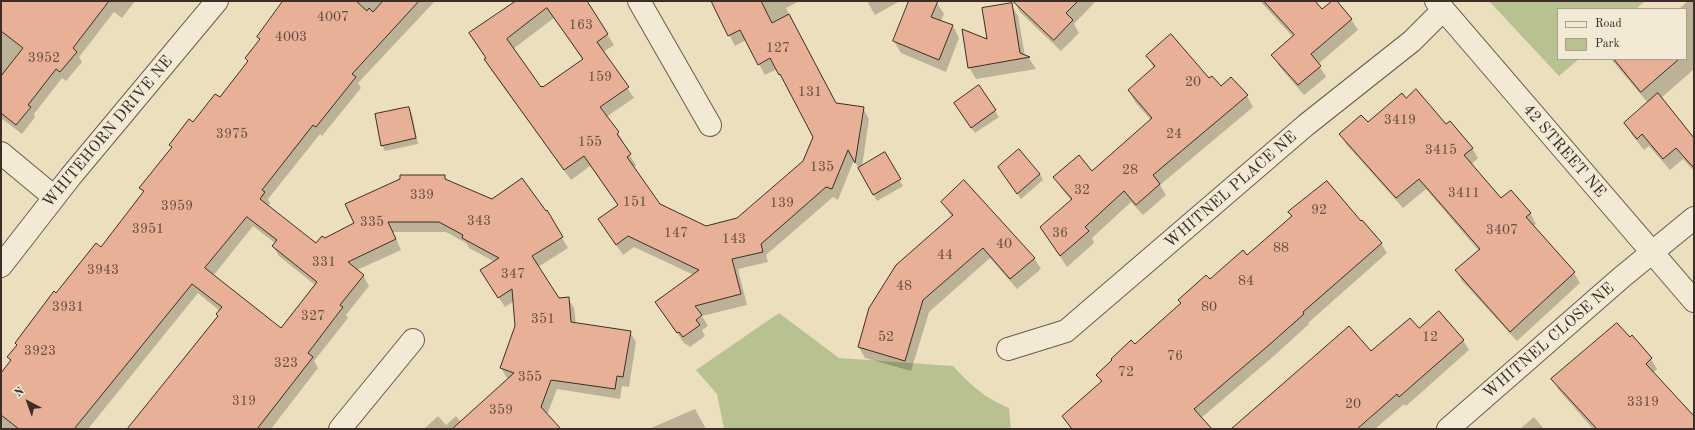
<!DOCTYPE html>
<style>
body{margin:0}
#map{position:relative;width:1695px;height:430px;overflow:hidden;background:#ecdfbe;font-family:"Old Standard TT",serif}
canvas{display:block}
.frame{position:absolute;inset:0;border:2px solid #3e2d26;pointer-events:none}
.legend{position:absolute;left:1557px;top:8px;width:130px;height:52px;box-sizing:border-box;background:#f3ead5;border:1px solid #ab9e8f;margin:0;padding:5px 7px;list-style:none;font-size:12px;color:#3e2d26}
.legend li{display:flex;align-items:center;gap:8px;height:20px}
.legend b{width:20px;border:1px solid #ab9e8f}
.north{position:absolute;left:8px;top:382px;width:40px;height:40px;-webkit-text-stroke:3px #f3ead5;paint-order:stroke;rotate:319deg;font-size:11px;font-weight:700;line-height:16px;text-align:center;color:#3e2d26}
.north::after{content:'';display:block;margin:auto;width:14px;height:18px;background:#3e2d26;clip-path:polygon(50% 0,100% 100%,50% 72%,0 100%)}
</style>
<div id="map">
<canvas width="1695" height="430"></canvas>
<div class="frame"></div>
<ul class="legend">
<li><b style="height:5px;background:#f3ead5"></b>Road</li>
<li><b style="height:11px;background:#b8c291"></b>Park</li>
</ul>
<div class="north">N</div>
</div>
<script>
const c = document.querySelector('canvas').getContext('2d');
c.lineJoin = 'round';
function fill(path, color) { c.fillStyle = color; c.fill(path, 'evenodd'); }
function strokePath(path, color, width, dash) { c.strokeStyle = color; c.lineWidth = width; c.lineCap = dash ? 'butt' : 'round'; c.setLineDash(dash || []); c.stroke(path); }
function write(font, color, halo, rows, align = 'center') {
  c.font = font + ' "Old Standard TT",serif'; c.lineWidth = 3.5; c.setLineDash([]); c.textBaseline = 'middle'; c.strokeStyle = halo; c.fillStyle = color; for (const [text, x, y, turn = 0] of rows) {
    c.save(); c.translate(x, y); c.rotate((+turn || 0) * Math.PI / 180); c.textAlign = isNaN(turn) ? turn : align; if (halo) c.strokeText(text, 0, 0); c.fillText(text, 0, 0); c.restore();
  }
}
fill(new Path2D(`
 M1489,1H1645L1636,9H1558V59H1579L1559,76Z
 M779,313L839,358L953,366C971,385 983,397 1009,408L1011,429H724L717,394L696,370Z`), '#b8c291');
fill(new Path2D(`
 M1,1H135L122,18L114,12L79,57L82,62L66,81L62,78L34,114L35,117L22,134L1,118Z
 M291,1H435L358,83L361,88L322,136L320,134L268,199L270,203L268,207L316,245L444,176L447,181L492,200L546,212L568,248L538,267L558,299L568,298L574,308L576,324L630,332L636,342L629,387L622,386L620,399L557,389L547,415L560,429H424L438,416L446,425L456,416L461,422L509,379L507,378L501,368L516,326L514,301L505,307L487,280L495,262L469,248L466,243L446,232H393L401,250L357,270L363,275L369,286L346,315L348,318L314,361L318,368L271,429H128L219,317L220,311L198,293L88,429H1V374L11,362L9,357L57,295L101,248L144,193L141,188L172,148L171,145L220,99L248,62L246,58L260,40L258,37ZM253,226L275,243L273,246L279,256L315,285L281,329L213,276Z
 M518,1H586L614,45L603,52L634,98L606,117L618,133L624,143L623,145L636,165L634,167L659,204L705,227L738,219L804,161L814,137L777,69L765,75L746,40L735,46L712,1H800L786,8L836,104L863,108L869,119L862,167L884,154L903,186L877,201L854,160L838,200L833,197L766,255L768,262L738,269L747,305L702,316L708,326L702,330L705,336L690,347L684,343L656,303L694,275L634,247L623,255L606,230L619,206L590,166L571,180L491,70L485,60L487,59L470,34ZM554,18L583,60L543,89L540,88L513,49Z
 M867,1H900L875,15Z
 M910,1H933L937,3L944,14L941,21L953,26L959,38L946,72L901,53L894,41Z
 M1014,1H1096L1074,24L1079,33L1061,51L1020,12Z
 M1260,1H1314L1322,11L1334,1H1336L1351,19L1358,30L1318,64L1326,77L1304,95L1279,66L1273,55L1293,37Z
 M1688,1H1694V71L1693,70L1661,98L1694,140V171L1683,159L1670,170L1649,146L1644,150L1632,135L1625,123L1648,103L1611,59H1686V9H1679Z
 M1011,4L1018,16L1025,56L1029,58L1036,69L976,79L969,67Z
 M1147,56L1209,79L1221,87L1231,78L1247,96L1253,107L1160,185L1166,195L1143,215L1131,202L1092,238L1094,243L1067,267L1041,227L1072,201L1061,188L1054,177L1092,172L1151,120L1135,102L1129,91L1154,68Z
 M979,87L999,117L975,133L955,104Z
 M1406,99L1446,125L1472,148L1478,158L1471,165L1501,200L1530,213L1536,224L1533,226L1574,273L1580,283L1517,341L1462,281L1456,270L1479,251L1426,189L1403,208L1346,144L1340,134L1368,124Z
 M409,108L412,114L418,144L385,151L382,145Z
 M1003,173L1040,174L1043,180L1021,199Z
 M942,202L1034,258L1041,269L1017,289L990,258L929,312L911,371L865,358L859,347L952,217Z
 M1289,212L1361,223L1381,243L1387,253L1308,323L1309,324L1275,355L1200,419L1191,429H1071L1063,417L1102,383L1097,375L1135,346L1182,304L1179,300L1247,256L1292,217Z
 M1418,330L1463,340L1469,350L1406,406L1404,404L1375,429H1231L1371,353Z
 M1632,337L1651,359L1657,369L1653,373L1694,417V429H1593L1558,389L1553,379Z
 M695,409L706,429H652L651,428Z
 M1534,417L1544,429H1520Z`), '#0003');
const building = new Path2D(`
 M1,1H109L73,48L77,52L60,72L56,69L28,105L31,107L16,125L1,113V76L23,48L1,31Z
 M283,1H356L367,11L369,8L373,12L383,1H419L352,74L356,77L316,127L313,125L262,190L265,192L260,199L316,243L322,236L325,238L354,223L345,204L400,179V175H445V179L492,199L522,178L546,211L547,210L563,237L532,256L559,298L569,297L571,322L631,331L623,377L617,376L615,389L551,380L541,407L561,429H452L514,373L500,368L515,326L512,289L498,298L480,270L499,258L462,238L463,235L439,222H388L396,239L348,262L364,275L340,305L343,307L308,353L313,357L257,429H127L218,316L216,314L222,307L192,284L74,429H19L1,415V373L11,360L7,357L17,345L15,343L54,291L56,293L96,243L101,247L144,191L139,188L172,147L169,145L189,119L193,122L215,94L220,97L248,61L245,58L260,39L257,37ZM247,217L277,240L272,246L317,282L281,328L205,268Z
 M516,1H587L608,34L597,42L629,87L600,107L619,132L617,134L631,154L627,157L660,204L706,226L737,218L803,161L813,137L780,74L779,75L770,58L758,65L740,30L728,36L711,1H761L772,23L789,14L836,103L864,107L855,163L848,150L832,189L826,187L761,244L763,252L732,259L741,294L695,306L702,315L696,320L700,325L683,337L679,332L677,333L655,302L699,270L628,236L616,245L598,219L618,205L584,156L564,170L484,59L486,58L469,33ZM547,8L583,59L543,87L542,86L541,87L507,39Z
 M909,1H938L931,17L953,25L939,60L893,41Z
 M1013,1H1078L1066,13L1073,20L1054,40Z
 M1264,1H1315L1322,9L1332,1H1337L1352,19L1311,54L1321,66L1298,85L1271,55L1294,35Z
 M1012,3L1020,53L1030,57L968,68L962,29L987,39L982,8Z
 M1171,34L1209,78L1212,76L1221,86L1231,77L1248,95L1153,175L1160,184L1136,205L1124,191L1085,227L1089,231L1060,256L1040,227L1072,199L1053,177L1079,155L1092,171L1152,118L1128,90L1155,66L1146,56Z
 M1614,59H1679L1641,92Z
 M979,85L996,110L971,128L954,103Z
 M1416,89L1446,124L1450,121L1473,148L1464,155L1501,198L1511,190L1531,213L1526,217L1575,272L1510,332L1455,270L1480,249L1419,179L1396,198L1339,134L1361,115L1368,122L1402,93L1406,98Z
 M1658,93L1694,138V168L1676,148L1663,159L1642,134L1637,139L1624,123Z
 M409,107L416,138L381,146L375,114Z
 M1019,149L1040,174L1017,194L998,167Z
 M885,152L901,179L873,195L858,168Z
 M964,180L1035,258L1010,279L983,248L923,300L905,361L858,347L869,308L896,265L953,215L941,202Z
 M1327,181L1361,221L1362,220L1382,243L1303,312L1304,314L1269,345L1194,409L1212,429H1072L1062,416L1102,381L1096,375L1112,360L1111,359L1131,340L1135,344L1181,303L1178,300L1206,275L1210,279L1243,250L1247,255L1292,216L1288,212Z
 M1439,311L1464,340L1399,397L1397,394L1357,429H1231L1349,326L1371,351L1410,318L1419,328Z
 M1617,323L1630,337L1632,335L1652,358L1646,364L1694,416V429H1597L1551,379Z`);
fill(building, '#e8b197');
strokePath(building, '#3e2d26', 1);
const minor = new Path2D(`
 M639,1L710,125
 M1436,1L1694,301
 M1,153L54,197
 M1,266L71,176L217,1
 M1008,349L1066,331L1306,125L1412,41L1443,10
 M340,429L413,340
 M1448,429L1622,277L1694,218`);
strokePath(minor, '#6a5a4c', 24);
strokePath(minor, '#f3ead5', 22);
write('14px', '#684e42', null, [
 ["4007",333,17],
 ["163",581,25],
 ["4003",291,37],
 ["127",778,48],
 ["3952",44,58],
 ["159",600,77],
 ["20",1193,82],
 ["131",810,92],
 ["3419",1400,120],
 ["3975",232,134],
 ["24",1174,134],
 ["155",590,142],
 ["3415",1441,150],
 ["135",822,167],
 ["28",1130,170],
 ["32",1082,190],
 ["3411",1464,193],
 ["339",422,195],
 ["151",635,202],
 ["139",782,203],
 ["3959",177,206],
 ["92",1319,210],
 ["343",479,221],
 ["335",372,222],
 ["3951",148,229],
 ["3407",1502,230],
 ["147",676,233],
 ["36",1060,233],
 ["143",734,239],
 ["40",1004,244],
 ["88",1281,248],
 ["44",945,255],
 ["331",324,262],
 ["3943",103,270],
 ["347",513,274],
 ["84",1246,281],
 ["48",904,286],
 ["3931",68,307],
 ["80",1209,307],
 ["327",313,316],
 ["351",543,319],
 ["52",886,337],
 ["12",1430,337],
 ["3923",40,351],
 ["76",1175,356],
 ["323",286,363],
 ["72",1126,372],
 ["355",530,377],
 ["319",244,401],
 ["3319",1643,402],
 ["20",1353,404],
 ["359",501,410]
]);
write('16px', '#3e2d26', '#f3ead5', [
 ["WHITEHORN DRIVE NE",108,132,-50],
 ["42 STREET NE",1564,151,49],
 ["WHITNEL PLACE NE",1231,190,-41],
 ["WHITNEL CLOSE NE",1549,341,-41]
]);
</script>
